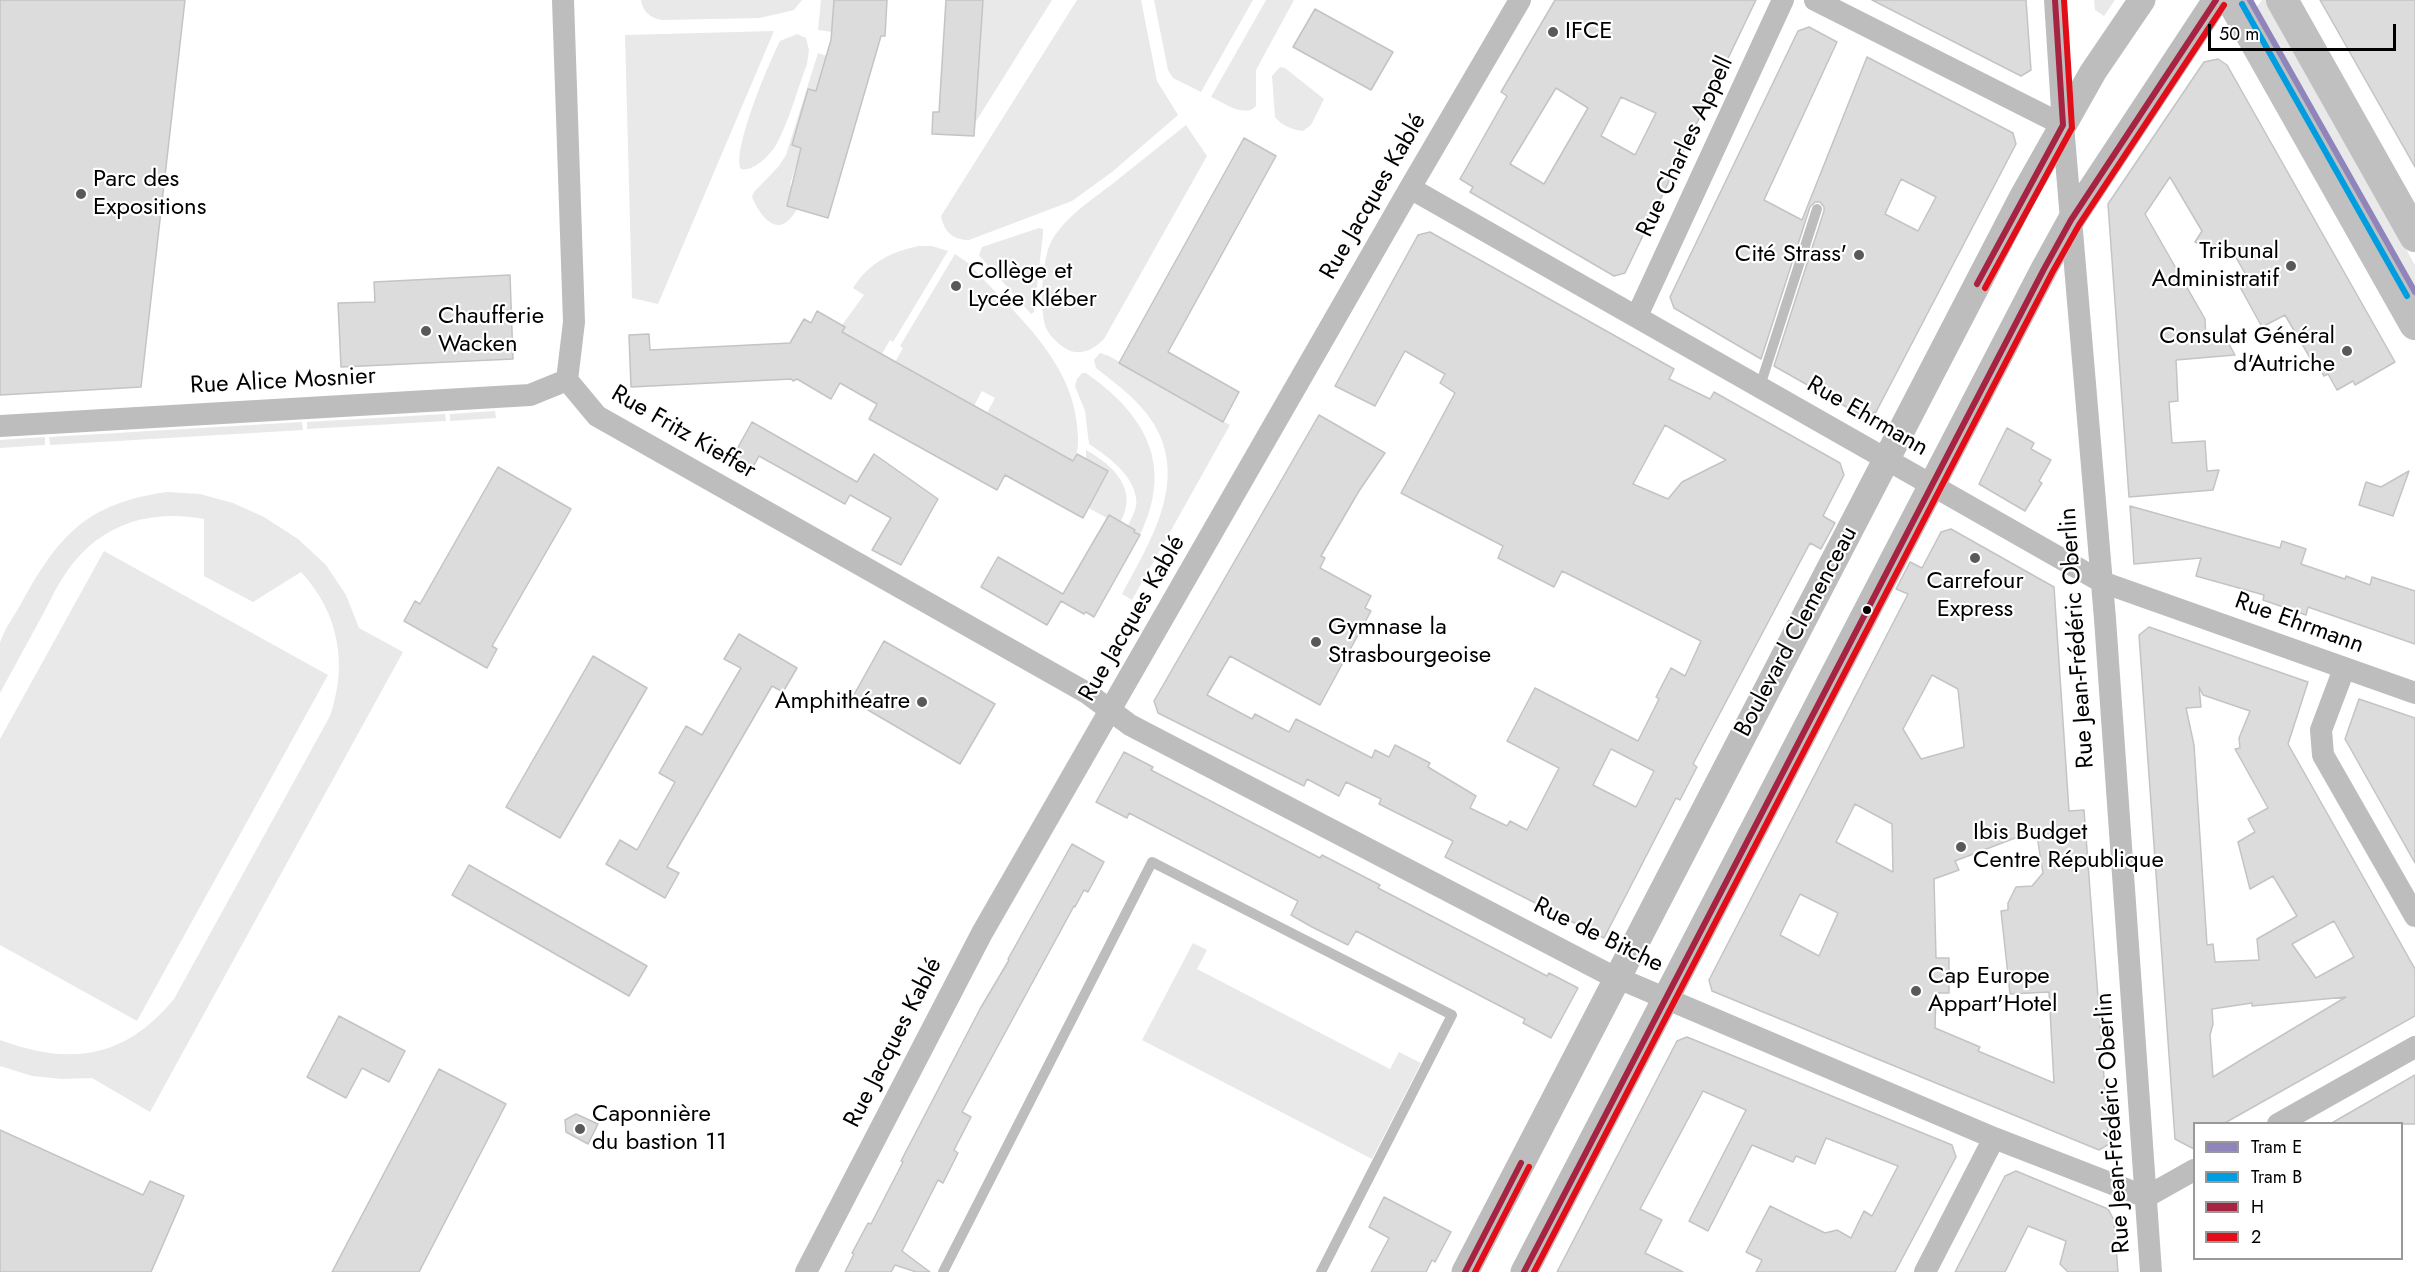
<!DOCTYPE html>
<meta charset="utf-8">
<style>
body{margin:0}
#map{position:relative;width:2415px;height:1272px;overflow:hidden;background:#fff;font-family:Jost,sans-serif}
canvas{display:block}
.legend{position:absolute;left:2193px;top:1122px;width:210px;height:138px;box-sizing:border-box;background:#fff;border:2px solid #999;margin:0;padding:8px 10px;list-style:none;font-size:18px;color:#000}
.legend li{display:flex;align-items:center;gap:12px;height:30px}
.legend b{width:30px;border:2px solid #999}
.scale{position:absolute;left:2208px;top:24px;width:188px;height:27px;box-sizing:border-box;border:3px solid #000;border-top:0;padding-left:8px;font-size:18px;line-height:21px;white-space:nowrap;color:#000;-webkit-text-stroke:4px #fff;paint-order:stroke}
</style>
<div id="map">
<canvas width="2415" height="1272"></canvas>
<ul class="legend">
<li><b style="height:8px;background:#9085ba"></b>Tram E</li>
<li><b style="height:8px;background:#009ee0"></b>Tram B</li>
<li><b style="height:8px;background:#a62341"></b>H</li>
<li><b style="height:8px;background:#e10d19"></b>2</li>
</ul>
<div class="scale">50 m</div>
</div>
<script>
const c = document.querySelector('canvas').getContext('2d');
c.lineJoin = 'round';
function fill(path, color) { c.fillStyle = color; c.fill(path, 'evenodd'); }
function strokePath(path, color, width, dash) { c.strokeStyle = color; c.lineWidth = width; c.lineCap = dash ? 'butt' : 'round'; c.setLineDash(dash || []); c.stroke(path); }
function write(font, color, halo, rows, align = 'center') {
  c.font = font + ' Jost,sans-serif'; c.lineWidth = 4.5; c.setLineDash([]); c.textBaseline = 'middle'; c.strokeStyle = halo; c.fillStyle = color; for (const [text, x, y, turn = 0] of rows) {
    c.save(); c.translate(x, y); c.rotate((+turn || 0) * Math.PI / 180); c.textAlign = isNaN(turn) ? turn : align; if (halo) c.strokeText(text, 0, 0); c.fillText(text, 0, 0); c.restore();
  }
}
fill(new Path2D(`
 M641,0H802L794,10L760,18L662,20C650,18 643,12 641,0Z
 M821,0H834L832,32L818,30Z
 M983,0H1052L975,123Z
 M1077,0H1141L1157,81L1178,115L1112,172L1072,201L969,240C953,240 944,232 941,216Z
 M1154,0H1253L1201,92L1173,78L1168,70Z
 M1266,0H1294L1256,70V106C1245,119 1223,102 1211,97Z
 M2094,0H2115L2104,16L2095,10Z
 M2262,0H2266L2415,265V300L2252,13Z
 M774,31L658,304L632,298L625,35Z
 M797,34L806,38L809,50L807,64C797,90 790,119 777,143C772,154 752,173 741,169C731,152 770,60 780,41Z
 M818,53L827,56L816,91L807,89L804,101L814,104L796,132L792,145L801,148L790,185L793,187L797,209C780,240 762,220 752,197L754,192L779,166L786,155Z
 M1280,67L1285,68L1324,99L1311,125L1303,131C1293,130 1281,125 1275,117L1272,76Z
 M1186,125L1207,156L1104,339C1089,354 1074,358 1057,342C1053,338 1048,333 1046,328C1039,309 1042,260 1051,242C1064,218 1090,201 1111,185C1136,165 1161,145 1186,125Z
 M1039,228L1043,229V234L1034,312L1031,314L979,255L982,247Z
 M919,246H932L948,251L893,342L890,340L882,354L842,332L845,327L842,325L864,295L853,288C869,263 890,252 919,246Z
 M955,254L968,263C1011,310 1071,358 1077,425C1078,438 1080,450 1073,461L987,413L995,398L982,391L974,406L895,362L903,348L900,346Z
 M1100,353L1109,356L1230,425L1132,600L1122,594C1154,535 1196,468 1141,407C1128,392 1111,380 1096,368L1094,360Z
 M1082,373H1086C1146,415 1174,465 1140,535L1128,526C1132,517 1138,507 1136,498C1133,474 1107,456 1089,444L1085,411L1075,386L1077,379Z
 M495,411L496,418L450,421V414Z
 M445,414L446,421L307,429V422Z
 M302,422L303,430L50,445L49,437Z
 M45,437V445L0,448V440Z
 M1086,450C1114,466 1138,489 1121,521L1108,517L1107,518L1081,504L1094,483L1100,486L1108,472L1086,459Z
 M167,492L200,494L233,503L264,517L298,539L326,565L346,595L359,628L403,652L150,1112L92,1078L62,1079L32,1076L0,1066V1040C71,1066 124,1059 174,999L330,716C348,664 339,613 301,572L253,602L204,576V519C145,508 94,527 62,579C54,591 49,604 42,616C28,642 14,667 0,693C0,679 0,655 0,643C4,629 15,615 22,602C59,535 87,503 167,492Z
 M104,551L328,675L137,1021L0,945V739Z
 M1193,943L1207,950L1197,969L1390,1069L1399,1052L1421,1063L1372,1159L1142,1040Z`), '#e9e9e9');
const building = new Path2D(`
 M0,0H185L141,387L0,395Z
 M834,0H887L885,36H881L828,218L787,206L801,148L792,145L808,89L816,91L831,40Z
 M946,0H983L974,136L932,134L933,112H939Z
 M1555,0H1756L1625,273L1614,276L1470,192L1473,187L1460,179L1507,96L1501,92ZM1556,88L1588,108L1544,184L1510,164ZM1621,97L1656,113L1635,155L1601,136Z
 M1872,0H2026L2031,70L2021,76Z
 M2320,0H2415V167L2353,58Z
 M1315,9L1393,52L1371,90L1293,47Z
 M1809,27L1837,42L1764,200L1802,220L1867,57L2013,133L2016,144L1876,412L1864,417L1774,366L1824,211V207L1820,202H1815L1810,207L1761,359L1674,308L1670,297L1798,31ZM1901,179L1936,197L1918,231L1885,214Z
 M2218,59L2227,65L2395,362L2355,385L2353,381L2337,390L2328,374L2324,376L2314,359L2312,361L2285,315L2262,327L2240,287L2250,282L2226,240L2211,249L2195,242L2202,231L2170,177L2145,214L2205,319L2206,343L2223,333L2235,355L2176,360L2178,401L2169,402L2172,443L2205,441L2207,471L2219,470L2213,490L2129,497L2108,204L2204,62Z
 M1244,138L1276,156L1168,352L1239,392L1223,422L1119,363Z
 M1430,232L1674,369L1669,379L1710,399L1714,392L1840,463L1844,475L1823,516L1835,523L1821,549L1810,543L1693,764L1697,767L1680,800L1676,798L1604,938L1445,857L1453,841L1379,804L1381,799L1346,782L1339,796L1307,779L1304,786L1158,713L1154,701L1319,415L1385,453L1359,491L1321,556L1325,558L1320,568L1371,596L1365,608L1371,611L1320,705L1230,656L1207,695L1252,719L1255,714L1289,732L1296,719L1372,758L1375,750L1389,757L1395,745L1430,763L1428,767L1476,796L1470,808L1507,826L1510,821L1527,830L1559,768L1507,741L1535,688L1638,741L1659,699L1656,697L1671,668L1685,676L1701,641L1562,571L1554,587L1498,558L1503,546L1401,493L1455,393L1440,383L1445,374L1405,351L1375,406L1335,386L1418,235ZM1665,425L1726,460L1682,482L1668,499L1633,484ZM1611,749L1654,771L1636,807L1593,785Z
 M510,275L513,359L341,367L338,303L375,302L374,282Z
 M817,311L845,327L842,332L1073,461L1077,454L1108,471L1083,518L1005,475L997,490L869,419L877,404L840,383L831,399L797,379L793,381L791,379L631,387L629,335L649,334L650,350L790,343L804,319L811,323Z
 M752,422L857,482L874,454L938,499L901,565L872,550L891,518L850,495L845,504L759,456L752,469L732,458Z
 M2007,428L2034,443L2031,449L2051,460L2039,481L2042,483L2025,511L1979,484Z
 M498,467L571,509L492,646L497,649L487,668L404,621L415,601L420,604Z
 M2409,471L2393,516L2359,505L2366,482L2381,487Z
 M2130,506L2280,548L2282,541L2306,549L2301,564L2345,579L2346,576L2370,585L2372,577L2415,591V644L2308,607L2306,615L2263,600L2264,595L2196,576L2201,558L2134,564Z
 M1109,515L1135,530L1134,532L1140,535L1094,617L1086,612L1084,614L1061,601L1047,625L981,587L998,557L1063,594Z
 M1951,529L2054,587L2069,811L2084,810L2109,1144L2099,1150L1712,991L1709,980L1908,594L1896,589L1910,562L1922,568L1941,532ZM1932,675L1958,689L1964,747L1921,759L1903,729ZM1855,804L1892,824L1893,872L1836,842ZM2036,830L2043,873L2032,886L2016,887L2008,903V910L2001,911L2010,994L2049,992L2054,1083L1978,1051L1980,1047L1935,1028L1936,993H1949V958H1936L1934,879L1959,870L1955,861ZM1800,894L1838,913L1819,956L1780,935Z
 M2149,627L2308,682L2288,744L2415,969V1016L2223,1124H2194V1149L2175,1139L2139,635ZM2199,687L2203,695L2250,711L2239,738L2240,748L2235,749L2268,808L2248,819L2255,832L2238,842L2250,889L2273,876L2297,916L2257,939L2259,960L2215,962L2213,944L2207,945L2194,745L2186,708L2201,707ZM2334,921L2354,957L2316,978L2292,944ZM2346,997L2254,1052L2213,1077L2210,1035L2213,1024L2212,1009L2252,1003V1006Z
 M739,634L797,668L783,692L772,686L667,867L679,873L665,898L606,864L620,840L637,850L675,782L659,773L686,726L702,735L741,668L724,659Z
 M884,641L995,704L960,764L851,700Z
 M593,656L647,688L560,838L506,807Z
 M2359,699L2415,718V863L2345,739Z
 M1124,752L1153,767L1151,770L1320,858L1322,855L1380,885L1378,888L1547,976L1549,973L1578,988L1551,1038L1523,1023L1525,1019L1356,931L1348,945L1312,927L1291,915L1298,901L1129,813L1127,818L1096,802Z
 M1072,844L1104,862L1088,892L1084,890L1075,907L1074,906L962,1112L971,1117L954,1150L958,1153L943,1183L938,1180L902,1251L930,1272H916L895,1265L891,1272H845L854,1254L852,1253L868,1223L871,1224L903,1162L901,1161L980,1009L1009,960L1008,959Z
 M469,865L647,966L629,996L452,895Z
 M339,1016L405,1051L389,1082L362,1068L346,1098L307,1077Z
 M1687,1037L1952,1145L1956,1157L1895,1272H1756L1762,1260L1746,1252L1770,1206L1825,1233L1837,1230L1851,1238L1864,1211L1872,1216L1898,1166L1826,1138L1815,1164L1796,1156L1793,1162L1752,1145L1708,1231L1689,1221L1746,1110L1703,1091L1640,1209L1662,1220L1645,1253L1683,1272H1557L1677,1041Z
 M439,1069L506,1104L419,1272H332Z
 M2415,1075V1124H2330L2363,1105Z
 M576,1114L598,1124L588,1144L566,1132L565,1120Z
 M0,1130L143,1195L150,1181L184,1196L151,1272H0Z
 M2016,1171L2108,1209L2114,1220L2118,1272H2068L2060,1264L2066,1241L2028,1226L2005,1272H1955L2005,1176Z
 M1384,1197L1451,1232L1435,1262L1432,1260L1426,1272H1371L1389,1238L1369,1227Z`);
fill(building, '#dcdcdc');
strokePath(building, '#c4c4c4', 1.5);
strokePath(new Path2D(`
 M1760,386L1817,209
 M943,1272L1152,862L1452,1015L1321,1272`), '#bdbdbd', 10);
strokePath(new Path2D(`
 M563,0L574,322L567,380L597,416L1087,693L1130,725L1606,973L1994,1138L2146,1197L2194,1170
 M1815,0L2063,125
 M2055,0L2063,125L2105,619L2151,1272
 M1410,188L2102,582L2415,693
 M1637,316L1783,0
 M0,426L530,395L567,380
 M2344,669L2321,730L2323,755L2415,916
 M2278,1124L2415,1047
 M806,1272L982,933L1410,188L1520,0
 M1925,1272L1994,1138`), '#bdbdbd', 22);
strokePath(new Path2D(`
 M1465,1272L2022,198L2093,72L2142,0
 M1524,1272L2044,269L2071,220L2216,0`), '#bdbdbd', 27);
strokePath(new Path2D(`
 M2232,0L2415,324
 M2282,0L2415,236`), '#c0c0c0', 32);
strokePath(new Path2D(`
 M1977,284L2063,125L2055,0
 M1465,1272L1521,1163
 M1524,1272L2044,269L2071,220L2216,0`), '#a62341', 6);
strokePath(new Path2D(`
 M1985,288L2072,128L2064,0
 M1475,1272L1529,1167
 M1534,1272L2052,273L2079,225L2224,5`), '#e10d19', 6);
strokePath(new Path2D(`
 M2250,0L2415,292`), '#9085ba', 6);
strokePath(new Path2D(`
 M2242,4L2407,296`), '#009ee0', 6);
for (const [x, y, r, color] of [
 [1553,32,6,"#595959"],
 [81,194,6,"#595959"],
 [1859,255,6,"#595959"],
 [2291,266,6,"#595959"],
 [956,286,6,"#595959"],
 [426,331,6,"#595959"],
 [2347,351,6,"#595959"],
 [1975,558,6,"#595959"],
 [1867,610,5,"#000"],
 [1316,642,6,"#595959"],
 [922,702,6,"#595959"],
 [1961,847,6,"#595959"],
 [1916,991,6,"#595959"],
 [580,1129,6,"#595959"]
]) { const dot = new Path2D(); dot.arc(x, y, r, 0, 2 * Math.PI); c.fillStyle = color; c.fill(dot); strokePath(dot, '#fff', 2); }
write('24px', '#000', '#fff', [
 ["IFCE",1565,32],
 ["Parc des",93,180],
 ["Expositions",93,208],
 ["Tribunal",2279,252,"right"],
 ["Administratif",2279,280,"right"],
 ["Cité Strass'",1847,255,"right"],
 ["Collège et",968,272],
 ["Lycée Kléber",968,300],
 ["Chaufferie",438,317],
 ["Wacken",438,345],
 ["Consulat Général",2335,337,"right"],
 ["d'Autriche",2335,365,"right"],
 ["Carrefour",1975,582,"center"],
 ["Express",1975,610,"center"],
 ["Gymnase la",1328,628],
 ["Strasbourgeoise",1328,656],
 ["Amphithéatre",910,702,"right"],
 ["Ibis Budget",1973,833],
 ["Centre République",1973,861],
 ["Cap Europe",1928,977],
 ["Appart'Hotel",1928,1005],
 ["Caponnière",592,1115],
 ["du bastion 11",592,1143]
], 'left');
write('24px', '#000', '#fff', [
 ["Rue Charles Appell",1686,147,-65],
 ["Rue Jacques Kablé",1374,197,-60],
 ["Rue Alice Mosnier",283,382,-3],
 ["Rue Ehrmann",1867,417,30],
 ["Rue Fritz Kieffer",683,433,30],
 ["Rue Jacques Kablé",1133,619,-60],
 ["Rue Ehrmann",2299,624,20],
 ["Boulevard Clemenceau",1797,632,-62],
 ["Rue Jean-Frédéric Oberlin",2078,638,-94],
 ["Rue de Bitche",1598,936,26],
 ["Rue Jacques Kablé",894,1043,-63],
 ["Rue Jean-Frédéric Oberlin",2114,1123,-94]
]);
</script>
